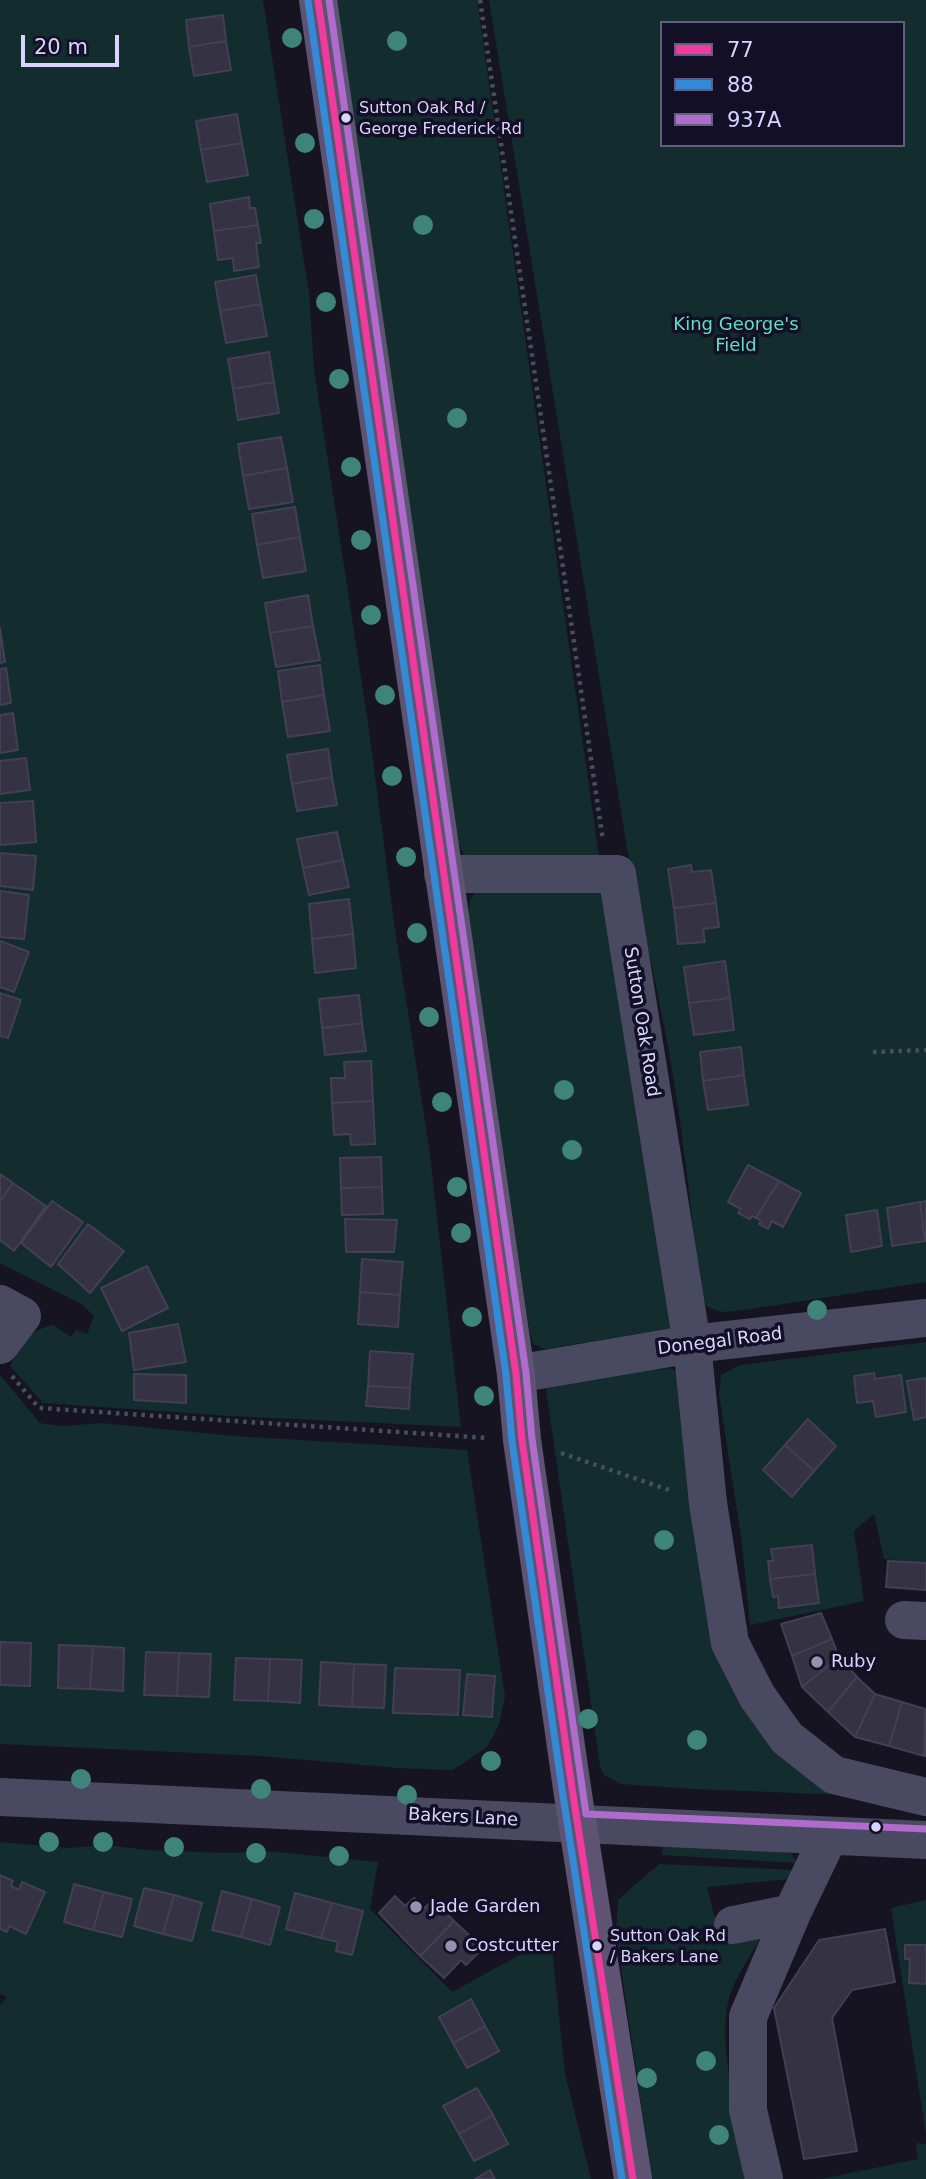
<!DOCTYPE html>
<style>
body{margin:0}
#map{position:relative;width:926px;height:2179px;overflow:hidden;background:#161421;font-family:"DejaVu Sans",sans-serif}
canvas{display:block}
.legend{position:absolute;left:660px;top:21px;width:245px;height:126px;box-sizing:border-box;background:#130f26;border:2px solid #625e7d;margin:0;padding:9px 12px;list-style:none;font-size:21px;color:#d9d4ff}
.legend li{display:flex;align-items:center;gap:14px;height:35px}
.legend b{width:35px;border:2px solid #625e7d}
.scale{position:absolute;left:21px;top:35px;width:98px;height:32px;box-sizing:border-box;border:4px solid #d9d4ff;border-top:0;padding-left:9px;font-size:21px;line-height:24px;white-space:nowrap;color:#d9d4ff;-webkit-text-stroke:5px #130f26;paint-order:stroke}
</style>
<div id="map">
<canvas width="926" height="2179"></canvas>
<ul class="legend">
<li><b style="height:9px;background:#f13a9d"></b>77</li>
<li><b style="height:9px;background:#338bd7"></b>88</li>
<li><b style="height:9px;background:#b06ccc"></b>937A</li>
</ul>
<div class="scale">20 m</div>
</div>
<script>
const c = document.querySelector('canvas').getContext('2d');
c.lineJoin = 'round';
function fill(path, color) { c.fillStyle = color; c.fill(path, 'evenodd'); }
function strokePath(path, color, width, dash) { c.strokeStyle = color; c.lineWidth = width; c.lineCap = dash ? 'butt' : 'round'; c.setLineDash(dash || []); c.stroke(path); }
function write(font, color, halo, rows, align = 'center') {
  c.font = font + ' "DejaVu Sans",sans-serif'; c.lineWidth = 7; c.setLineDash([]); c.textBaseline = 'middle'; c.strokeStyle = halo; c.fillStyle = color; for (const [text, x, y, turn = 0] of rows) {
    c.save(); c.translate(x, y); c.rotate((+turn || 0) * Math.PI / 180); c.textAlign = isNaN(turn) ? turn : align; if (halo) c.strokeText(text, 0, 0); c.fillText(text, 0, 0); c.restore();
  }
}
fill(new Path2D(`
 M0,0H263L309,293L314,369L369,730L395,929L429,1147L461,1427L230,1416L43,1403L10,1366C24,1340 23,1336 52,1324L71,1337L76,1330L87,1334L94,1316L83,1305L0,1263Z
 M333,0H477L599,856L480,864L463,853L457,841Z
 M489,0H926V1282L738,1311L721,1312L706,1306L700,1292C691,1210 683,1128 668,1047C656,981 640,915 627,848ZM662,23H903V145H662Z
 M476,889L604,891L676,1320L668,1329L545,1349L533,1344L529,1329L468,914L470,901Z
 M926,1342V1563L884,1559L874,1514L854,1531L864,1601L750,1625L742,1543L719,1394L721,1375L740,1365Z
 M671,1368L683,1378L719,1626L845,1795L695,1789L621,1784L604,1775L600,1766L546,1389L552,1383Z
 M0,1375L40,1423L61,1426L102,1423L234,1436L467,1450L505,1696L499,1725L487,1747L453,1770L398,1768L260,1756L0,1744Z
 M0,1842L68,1848L108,1845L146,1850L228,1853L267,1851L378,1862L370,1909L452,1992L551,1938L565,2073L591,2179H0V2005L7,1997L0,1994Z
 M663,1845L783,1851L792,1854L797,1863L662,1855Z
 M659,1864L798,1870L788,1879L707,1887L715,1918L746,1914L764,1932C753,1952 735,1977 729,1999C716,2044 741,2131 749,2179H652L616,1934L618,1900Z
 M926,1900V2135L891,1908Z
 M916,2143L926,2144V2179H821L918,2159Z`), '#132c2d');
const building = new Path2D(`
 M223,15L226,41L189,47L186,20Z
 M226,41L231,70L194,76L189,47Z
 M237,114L242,143L201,150L196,121Z
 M242,143L248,175L207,182L201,150Z
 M249,197L250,208H255L258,225L214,231L210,204Z
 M258,225L261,243H256L259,267L234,271L233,258L218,260L214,231Z
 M256,275L261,304L220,311L215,282Z
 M261,304L267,336L226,343L220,311Z
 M269,352L274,382L233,389L228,359Z
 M274,382L279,413L238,420L233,389Z
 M281,437L287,468L243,476L238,444Z
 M287,468L293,502L249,509L243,476Z
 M295,507L300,537L257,545L252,514Z
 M300,537L306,571L263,578L257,545Z
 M308,595L313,626L270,633L265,603Z
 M313,626L320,660L276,667L270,633Z
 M0,628L5,662L0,663Z
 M320,665L324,695L282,702L278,671Z
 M6,668L11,703L0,705V669Z
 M324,695L330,731L288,737L282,702Z
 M13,713L18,750L0,753V715Z
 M328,749L332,777L292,784L287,755Z
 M26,758L30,790L0,794V761Z
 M332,777L337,805L297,811L292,784Z
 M33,801L36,842L0,845V803Z
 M337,832L343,860L303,868L297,839Z
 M0,853L36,856L33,890L0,886Z
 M343,860L349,887L309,895L303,868Z
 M691,865L692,872L711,870L716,903L674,908L668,869Z
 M0,891L29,895L24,939L0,937Z
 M349,899L353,934L312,939L309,904Z
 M716,903L719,927L703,929L705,942L678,944L674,908Z
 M353,934L356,968L315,973L312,939Z
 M0,941L29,952L14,992L0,987Z
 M725,961L730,998L689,1003L684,967Z
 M0,993L21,1000L8,1038L0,1036Z
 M359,995L362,1023L322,1028L319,999Z
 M730,998L734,1030L694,1035L689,1003Z
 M362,1023L366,1051L325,1055L322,1028Z
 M741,1047L744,1075L703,1081L700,1052Z
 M371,1061L373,1101L332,1103L331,1078H345L344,1062Z
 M744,1075L748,1105L708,1110L703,1081Z
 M373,1101L375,1144L351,1145L350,1134L334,1135L332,1103Z
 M381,1157L382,1187L341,1188L340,1158Z
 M748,1165L779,1181L756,1218L752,1216L750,1219L738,1213L741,1209L728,1202Z
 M0,1174L13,1183L0,1201Z
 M779,1181L801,1193L783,1227L772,1221L768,1229L759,1224L761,1221L756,1218Z
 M13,1183L46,1206L14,1251L0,1240V1201Z
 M382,1187L383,1214L342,1215L341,1188Z
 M52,1201L83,1222L51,1267L21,1243Z
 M926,1201V1241H925L920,1202Z
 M920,1202L925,1241L892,1246L887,1208Z
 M877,1210L882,1246L851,1252L846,1215Z
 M345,1219L397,1220L394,1252H346Z
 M88,1224L124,1251L90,1293L58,1264Z
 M362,1259L403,1262L400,1295L360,1292Z
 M147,1266L168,1308L122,1331L101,1288Z
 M360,1292L400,1295L398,1327L358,1324Z
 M178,1324L186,1362L134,1370L129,1333Z
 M370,1351L413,1354L410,1388L368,1386Z
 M874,1373L875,1379L901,1375L906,1412L876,1417L873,1401L857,1403L854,1376Z
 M134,1374L186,1375V1403L134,1400Z
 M926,1378V1417L914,1420L907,1381Z
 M368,1386L410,1388L409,1409L366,1406Z
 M808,1419L836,1446L814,1471L785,1445Z
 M785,1445L814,1471L792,1497L763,1470Z
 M812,1545L815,1574L770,1579L768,1561H773L771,1549Z
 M888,1561L926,1563V1590L886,1587Z
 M815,1574L819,1603L779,1608L778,1596L773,1597L770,1579Z
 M821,1613L832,1639L792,1656L781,1624Z
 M832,1639L839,1657L802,1687L792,1656Z
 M0,1642L31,1643L30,1686L0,1685Z
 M59,1645L93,1646L90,1689L58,1688Z
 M93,1646L124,1648L123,1691L90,1689Z
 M146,1652L179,1653L177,1696L144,1695Z
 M179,1653L211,1654L209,1697L177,1696Z
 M839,1657L857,1677L828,1712L802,1687Z
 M236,1658L270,1659L268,1701L234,1700Z
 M270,1659L302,1660L300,1703L268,1701Z
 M321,1662L354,1664L352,1707L319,1705Z
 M354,1664L386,1665L384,1708L352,1707Z
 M395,1668L460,1670L458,1715L393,1713Z
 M467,1674L495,1676L492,1717L463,1715Z
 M857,1677L875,1694L855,1737L828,1712Z
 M875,1694L902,1702L889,1746L855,1737Z
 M902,1702L925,1709L924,1756L889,1746Z
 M925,1709L926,1710V1756H924Z
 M0,1875L13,1881L11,1886L19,1890L22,1882L45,1892L26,1934L9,1926L7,1932L0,1929Z
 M74,1884L104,1892L93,1930L64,1922Z
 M144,1888L174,1895L163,1934L134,1926Z
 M222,1891L252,1899L241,1937L212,1930Z
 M104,1892L132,1899L122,1937L93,1930Z
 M295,1893L332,1903L321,1938L286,1929Z
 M174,1895L202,1903L192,1941L163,1934Z
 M395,1896L405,1906L414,1898L425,1908L433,1899L454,1921L420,1956L379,1913Z
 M252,1899L280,1907L270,1945L241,1937Z
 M332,1903L363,1911L352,1955L336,1951L338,1942L321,1938Z
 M454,1921L483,1948L466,1965L461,1960L444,1978L420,1956Z
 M885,1929L895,1982L852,1990L832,2018L857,2151L804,2159L774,2008L819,1940Z
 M905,1945H926V1984L909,1983L910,1959H905Z
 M471,1999L485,2026L453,2043L439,2017Z
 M485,2026L499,2051L467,2068L453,2043Z
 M477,2088L493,2115L459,2134L443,2106Z
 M493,2115L508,2144L474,2161L459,2134Z
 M490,2170L495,2179H475Z`);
fill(building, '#343243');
strokePath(building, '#433f54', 2);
strokePath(new Path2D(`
 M480,0L603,841
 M873,1052L926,1050
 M12,1376L39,1408L488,1438
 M561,1453L672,1491`), '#44505f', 4.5, [3.5, 5]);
strokePath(new Path2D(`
 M443,874H617L692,1344L708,1503L730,1643L757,1696L787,1738L834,1775L926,1797
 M0,1304L22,1316L0,1345
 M516,1374L692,1344L926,1318
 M904,1620L926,1621
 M0,1797L926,1840
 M733,1925L792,1913
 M764,2179L748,2110V2017L792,1913L829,1836`), '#4a4962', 38);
strokePath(new Path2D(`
 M318,0L516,1374L522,1440L572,1788L633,2179`), '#5e5373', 38);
strokePath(new Path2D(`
 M318,0L516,1374L522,1440L572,1788L633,2179`), '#f13a9d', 7);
strokePath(new Path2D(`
 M308,1L506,1375L512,1441L562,1789L622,2179`), '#338bd7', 7);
strokePath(new Path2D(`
 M329,0L526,1373L532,1439L586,1814L926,1829`), '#b06ccc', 7);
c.fillStyle = '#3e8478';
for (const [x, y] of [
 [292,38],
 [397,41],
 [305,143],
 [314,219],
 [423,225],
 [326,302],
 [339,379],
 [457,418],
 [351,467],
 [361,540],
 [371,615],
 [385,695],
 [392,776],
 [406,857],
 [417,933],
 [429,1017],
 [564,1090],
 [442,1102],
 [572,1150],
 [457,1187],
 [461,1233],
 [817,1310],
 [472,1317],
 [484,1396],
 [664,1540],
 [588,1719],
 [697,1740],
 [491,1761],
 [81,1779],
 [261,1789],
 [407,1795],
 [49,1842],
 [103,1842],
 [174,1847],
 [256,1853],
 [339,1856],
 [706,2061],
 [647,2078],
 [719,2135]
]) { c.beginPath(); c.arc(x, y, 10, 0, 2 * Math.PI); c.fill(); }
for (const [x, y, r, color] of [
 [346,118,6,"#d9d4ff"],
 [817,1662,7,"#9591b1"],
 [876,1827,6,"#d9d4ff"],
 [416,1907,7,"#9591b1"],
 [451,1946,7,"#9591b1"],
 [597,1946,6,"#d9d4ff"]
]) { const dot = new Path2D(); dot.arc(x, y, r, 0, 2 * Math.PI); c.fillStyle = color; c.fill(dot); strokePath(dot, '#130f26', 2.5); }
write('16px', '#d9d4ff', '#130f26', [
 ["Sutton Oak Rd /",359,109],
 ["George Frederick Rd",359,130],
 ["Sutton Oak Rd",610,1937],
 ["/ Bakers Lane",610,1958]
], 'left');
write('18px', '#5fe0c0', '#130f26', [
 ["King George's",736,325],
 ["Field",736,346]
]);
write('18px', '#d9d4ff', '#130f26', [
 ["Sutton Oak Road",641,1022,81],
 ["Donegal Road",720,1342,-7],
 ["Bakers Lane",463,1818,3]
]);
write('18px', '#d9d4ff', '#130f26', [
 ["Ruby",831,1662],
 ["Jade Garden",430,1907],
 ["Costcutter",465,1946]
], 'left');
</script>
